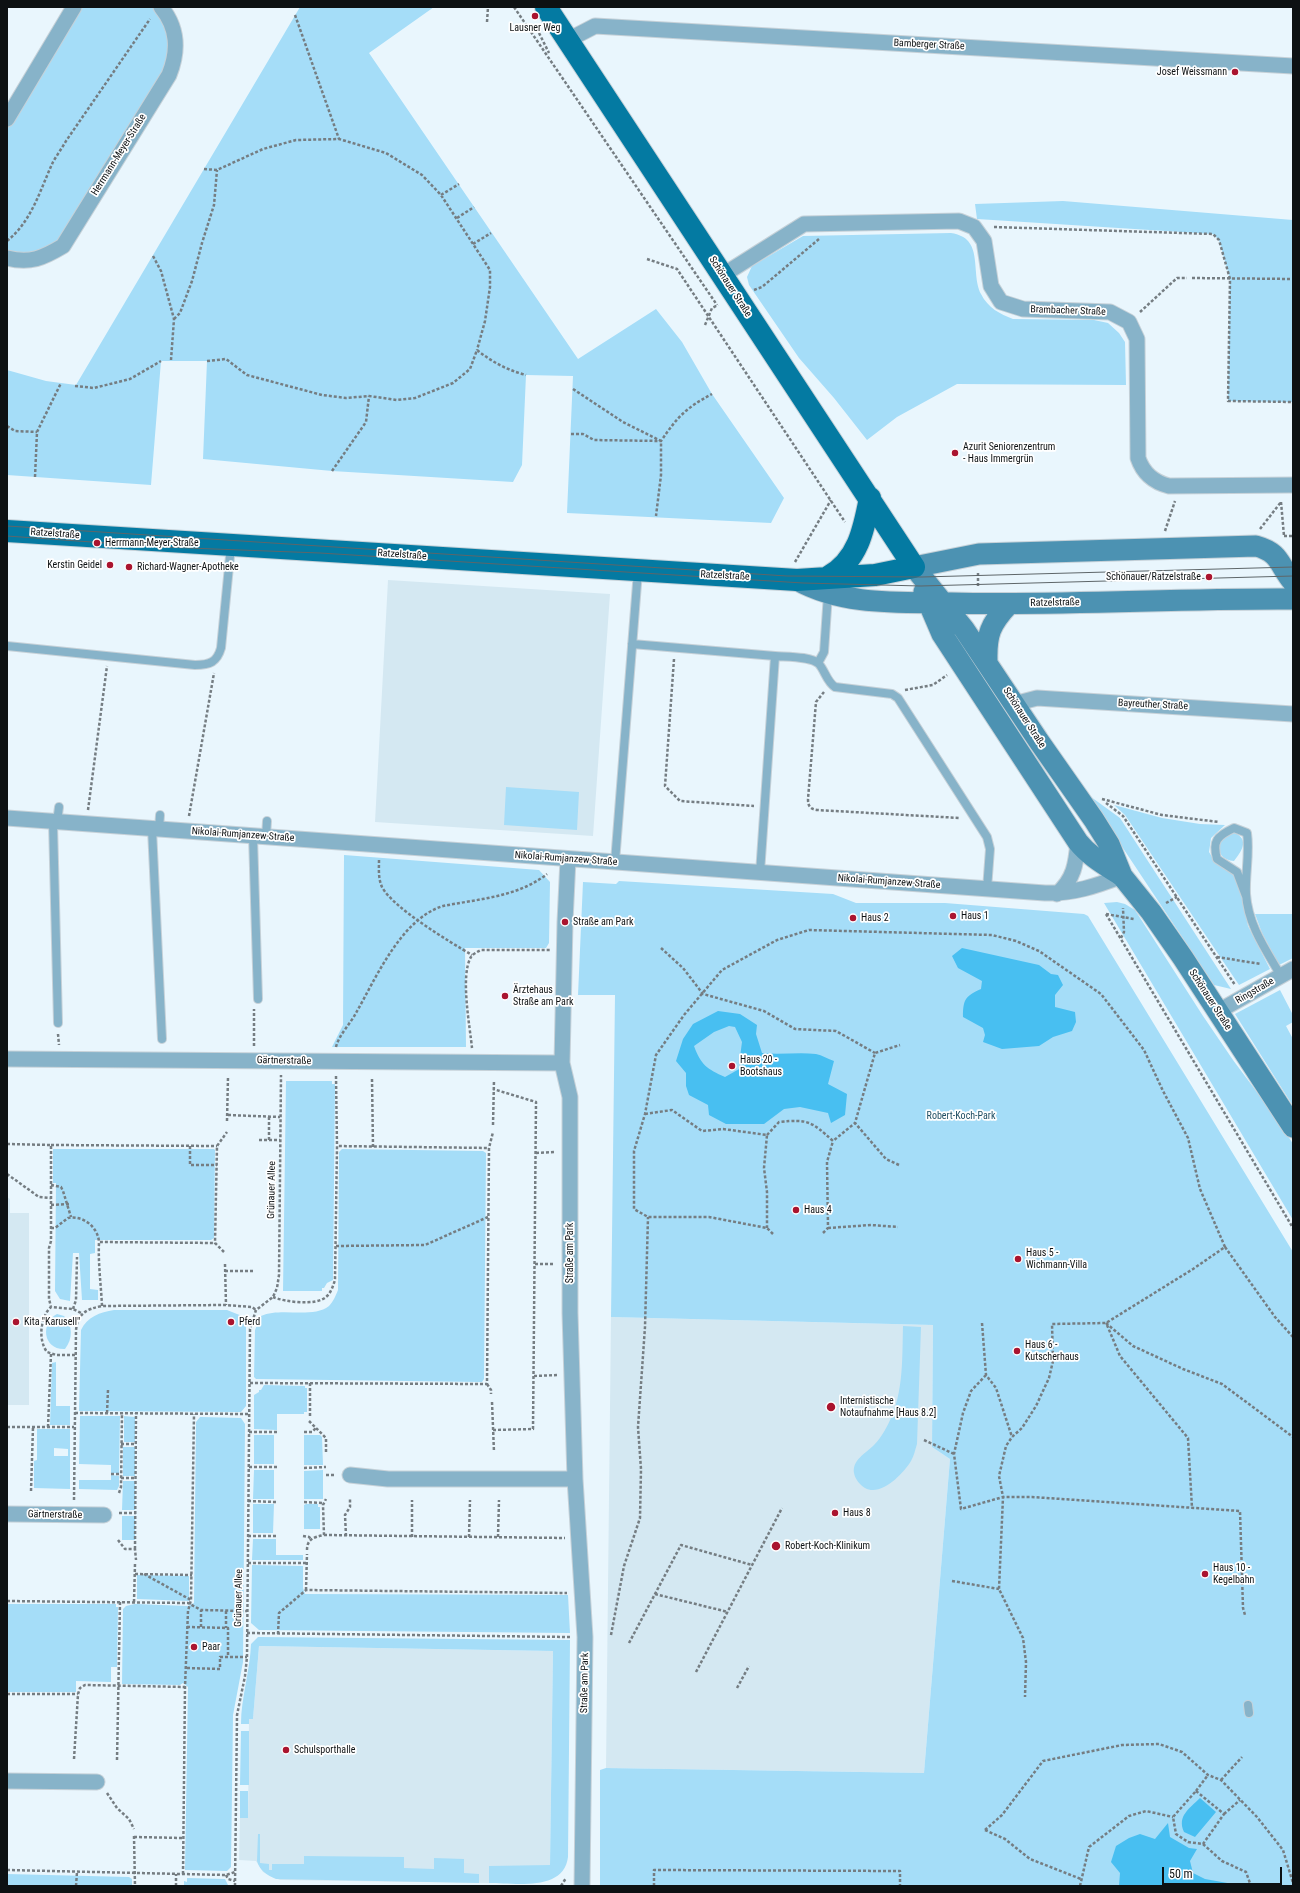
<!DOCTYPE html>
<meta charset="utf-8">
<style>
body{margin:0}
#map{position:relative;width:1300px;height:1893px;overflow:hidden;background:#e9f6fd;font-family:"Roboto Condensed",sans-serif}
canvas{display:block}
.frame{position:absolute;inset:0;border:8px solid #0d1113;pointer-events:none}
.scale{position:absolute;left:1162px;top:1867px;width:120px;height:18px;box-sizing:border-box;border:2px solid #0d1113;border-top:0;padding-left:5px;font-size:12px;line-height:14px;white-space:nowrap;color:#0d1113;-webkit-text-stroke:3px #fff;paint-order:stroke}
</style>
<div id="map">
<canvas width="1300" height="1893"></canvas>
<div class="frame"></div>
<div class="scale">50 m</div>
</div>
<script>
const c = document.querySelector('canvas').getContext('2d');
c.lineJoin = 'round';
function fill(path, color) { c.fillStyle = color; c.fill(path, 'evenodd'); }
function strokePath(path, color, width, dash) { c.strokeStyle = color; c.lineWidth = width; c.lineCap = dash ? 'butt' : 'round'; c.setLineDash(dash || []); c.stroke(path); }
function write(font, color, halo, rows, align = 'center') {
  c.font = font + ' "Roboto Condensed",sans-serif'; c.lineWidth = 3.5; c.setLineDash([]); c.textBaseline = 'middle'; c.strokeStyle = halo; c.fillStyle = color; for (const [text, x, y, turn = 0] of rows) {
    c.save(); c.translate(x, y); c.rotate((+turn || 0) * Math.PI / 180); c.textAlign = isNaN(turn) ? turn : align; if (halo) c.strokeText(text, 0, 0); c.fillText(text, 0, 0); c.restore();
  }
}
fill(new Path2D(`
 M388,580L610,594L593,836L375,822Z
 M7,1197L10,1199V1213H29V1405H7Z
 M611,1317L933,1325L932,1447L950,1459L924,1773L606,1768Z
 M259,1646L553,1651L550,1866H489V1883L280,1880L263,1872L256,1861L239,1860L240,1818H248L249,1719H253Z`), '#d4e8f2');
fill(new Path2D(`
 M74,7H161L174,61L63,246L7,258V119Z
 M300,7H434L369,53L578,359L656,309L682,342L712,394L784,498L771,523L567,513L573,376L526,375L522,465L513,482L332,471L203,459L207,361H161L151,485L7,475V370L46,381L76,385Z
 M1063,201L1293,220V402L1228,401L1230,279L1219,240L1213,234L977,219L975,204Z
 M951,233C985,238 970,272 981,294C988,308 1000,314 1013,319L1094,320L1108,323L1119,333L1125,342L1126,385L957,384L897,417L867,440L834,398L799,358L749,285L747,277L752,266L803,236Z
 M506,787L579,792L577,830L504,825Z
 M1087,794L1120,818L1231,989L1214,985Z
 M1114,805L1162,818L1200,824L1225,825L1211,838L1209,852L1214,860L1236,877L1242,890L1248,926L1270,969L1239,985L1125,815Z
 M1235,833C1250,840 1241,852 1234,861C1223,860 1218,854 1218,843L1228,834Z
 M344,855L539,870L550,882L549,943L546,948H465L466,1047H332L343,1025Z
 M619,881L833,894L856,903H945L1084,914L1088,916L1293,1252V1886H600V1770L606,1768L924,1773L950,1459L932,1447L933,1325L611,1317L615,995H578L583,882L616,884Z
 M1117,902L1125,904L1135,910L1203,1016L1233,1060L1280,1123L1293,1144V1220L1104,903Z
 M1255,914H1293V958L1279,965L1262,933Z
 M1280,990L1293,1015V1022L1286,1026L1293,1039V1106L1235,1014Z
 M286,1081H332V1084H335L333,1280L327,1283L324,1288H322V1291H283Z
 M53,1149H214L215,1150L214,1238L211,1240H95V1253L90,1254V1289L98,1290V1300H82L79,1253H73L70,1301L60,1299L55,1291L56,1183H53Z
 M342,1149L483,1151L486,1153L484,1379L482,1382L256,1379L254,1377L255,1330L261,1316C281,1307 312,1319 329,1306C333,1302 336,1295 338,1290L339,1152Z
 M114,1310H227L242,1316L246,1321V1406L241,1412L79,1411L81,1330C87,1317 100,1312 114,1310Z
 M57,1314L64,1316C73,1325 73,1339 65,1349C43,1350 40,1323 57,1314Z
 M903,1326L921,1327L917,1444C915,1450 914,1456 911,1461C903,1474 881,1497 865,1488C860,1485 855,1479 854,1473C852,1460 866,1453 874,1445C878,1441 882,1435 885,1430C904,1398 902,1362 903,1326Z
 M56,1362V1406H70V1425H50L52,1363Z
 M264,1385L305,1386V1388H307V1412H304V1414H277V1430L254,1429V1395L259,1392V1390H261Z
 M80,1416H120L119,1473H111V1465L79,1464Z
 M124,1416L135,1417V1442H124Z
 M200,1417L241,1418L245,1424L243,1662L233,1715L231,1867L227,1871L185,1870L188,1687L183,1683L180,1685L122,1684L123,1609L126,1606L135,1604L188,1606L194,1603L196,1422Z
 M37,1429H70V1489L34,1488V1461L37,1460ZM54,1448L68,1449V1456H54Z
 M254,1435H274V1464H254Z
 M304,1435H320L322,1437L323,1465H304Z
 M123,1447H135V1476H123Z
 M254,1470H274V1499H253Z
 M323,1470V1499H304V1471Z
 M111,1475L119,1476V1486L117,1490L79,1489V1480H111Z
 M123,1481H135V1510H122Z
 M253,1504H274L273,1533H253Z
 M306,1504H318V1507H320V1529H304V1505Z
 M122,1516H135V1540H122Z
 M253,1539H276V1555H303V1560H252Z
 M252,1565L303,1566V1588L305,1594L568,1595L570,1633L259,1630L251,1623Z
 M137,1575L189,1576V1601L137,1599Z
 M7,1604H116V1607H118L117,1667H111V1682L76,1681V1692H7Z
 M258,1637L570,1640L568,1857C564,1892 514,1883 489,1883V1866L550,1865L553,1651L259,1646L253,1719H249V1724H241C241,1698 250,1671 251,1644Z
 M241,1731H249V1785H240Z
 M240,1791H248V1818H240Z
 M258,1834H260V1863L269,1864V1870H272V1864H304V1856L404,1857V1868L434,1869V1858L464,1859V1873L479,1874V1883L276,1879C267,1875 260,1871 257,1861Z
 M7,1874L129,1877L132,1879V1886H7Z
 M187,1878L225,1879L228,1885L231,1886H184V1881L187,1882Z`), '#a5ddf8');
fill(new Path2D(`
 M962,948L1039,965L1051,974L1058,975L1063,985L1055,995V1007L1075,1012L1076,1022L1072,1031L1053,1037L1039,1046L1002,1049L983,1042L985,1035L983,1028L963,1017C963,1000 965,996 981,989L982,981L958,968L952,956Z
 M718,1011L740,1014L757,1025L756,1034L762,1053C780,1055 798,1052 816,1054C822,1055 828,1059 834,1061L828,1084L847,1094L845,1115L831,1123L828,1113L800,1107L784,1109L764,1124H726L709,1115L708,1105L689,1095L686,1086V1073L676,1061L683,1039L693,1024ZM729,1026L735,1027L742,1042L740,1057L741,1068L725,1077C707,1069 701,1065 694,1046L714,1032Z
 M1200,1798L1216,1812L1195,1837L1184,1832C1177,1816 1189,1809 1200,1798Z
 M1168,1823L1170,1837L1189,1848L1197,1849L1190,1861L1193,1873L1205,1879L1233,1884V1886H1119L1120,1873L1111,1862L1116,1846L1129,1838L1140,1834L1155,1839Z`), '#48bff1');
const service = new Path2D(`
 M632,644L775,656
 M7,646L195,665C210,665 217,662 221,648L231,546
 M818,663L824,652L828,594
 M53,822L58,1023
 M57,822L59,807
 M152,829L162,1039
 M159,829L160,815
 M253,836L258,999
 M266,837L267,821
 M615,862L638,571
 M760,873L775,656C786,657 811,656 819,664C825,671 827,682 835,687L892,694L898,698L987,837L990,849L987,889
 M1246,896L1237,872L1217,859C1212,841 1217,836 1234,828L1247,833C1250,853 1245,874 1246,894C1248,925 1266,950 1281,976
 M1248,1705L1249,1713`);
const minor = new Path2D(`
 M568,40L595,26L1293,66
 M7,119L74,7
 M7,258C30,264 43,258 63,246L169,75C179,50 178,28 161,7
 M723,275L804,224L959,221L974,227L984,241L991,286L1001,302L1023,309L1110,312L1129,322L1137,339L1138,458C1143,473 1153,482 1169,486L1293,485
 M1014,704L1037,698L1293,714
 M7,818L1045,893C1073,894 1096,886 1122,876
 M568,859L565,922L562,1063L570,1097V1313L575,1479L585,1637L582,1886
 M1057,894C1074,879 1076,864 1078,842
 M1217,1012L1293,969
 M7,1059L562,1063
 M350,1475L388,1479H575
 M7,1514L104,1515
 M7,1781L97,1782`);
const secondary = new Path2D(`
 M914,567L964,629L1038,740L1094,820L1109,844L1122,876L1151,912L1183,958L1293,1127
 M914,567L979,554L1256,546C1281,553 1278,564 1293,582
 M797,580C844,606 899,602 951,603C1065,606 1179,598 1293,599
 M924,592L942,634L1078,842C1090,857 1107,866 1122,876
 M987,662C986,635 990,624 1009,604`);
const primary = new Path2D(`
 M7,531L797,580L875,575L914,567L546,7
 M828,577C858,561 864,529 870,498`);
strokePath(service, '#c6d1d8', 10);
strokePath(minor, '#c6d1d8', 17);
strokePath(secondary, '#c6d1d8', 23);
strokePath(primary, '#c6d1d8', 24);
strokePath(new Path2D(`
 M514,7L717,305
 M295,15L339,139
 M487,22L488,7
 M539,33L549,53
 M204,169L217,170L263,149L296,140L339,139L386,153L422,175L441,195L490,270V287L485,321L477,350
 M441,195L459,184
 M457,218L474,207
 M994,227L1213,234L1219,240L1230,279L1228,401L1293,402
 M7,241C32,221 40,190 53,162C57,155 62,148 66,141L150,19
 M473,244L491,233
 M153,256L161,271L174,319L171,360
 M647,259L677,269L845,522
 M1192,278L1293,279
 M754,290L762,287L819,239
 M1140,312L1177,278H1187
 M174,319L180,313L192,281L202,243L214,205L217,170
 M705,325L712,308L718,305
 M207,361L226,359L247,375L322,395L346,398L369,396L397,400L415,398L453,383L470,369L477,350C492,362 507,370 526,375
 M75,386L94,388L130,379L161,361
 M573,389L623,422L661,441V475L656,516
 M7,426L15,431L37,432
 M571,434H583L594,440L661,441C678,416 686,408 712,394
 M332,471L366,422L369,396
 M35,477L37,432L61,383
 M1281,502L1284,536
 M1260,529L1281,502
 M1165,531L1175,501
 M1284,536H1293
 M795,562L831,500
 M978,586V573
 M674,659L665,786L680,801L754,806
 M905,690L933,685L947,675
 M824,692L816,702L808,799C808,806 810,809 817,810L960,818
 M1102,799L1162,815L1219,822
 M1106,803L1123,816L1235,985
 M88,810L107,666
 M189,816L214,673
 M379,860C379,869 378,878 382,887C393,908 450,942 472,955
 M1166,903L1177,897
 M1106,914L1293,1228
 M1106,914L1134,919
 M1121,938L1124,932L1123,908
 M661,948L683,968L703,994L764,1011L795,1029L836,1031L875,1053
 M1217,957L1261,964
 M58,1034L59,1045
 M254,1046V1009
 M336,1047C339,1035 350,1024 356,1013C376,978 401,919 443,906C478,899 518,897 547,874
 M472,1048C470,1027 460,975 471,957C473,954 477,952 481,950H550
 M336,1076L337,1146
 M372,1079L373,1147
 M645,1114L672,1110L702,1131L723,1129L767,1135L764,1168L767,1192V1228
 M228,1115L280,1117
 M227,1121L228,1077
 M493,1125L494,1080
 M767,1135L779,1122C808,1119 811,1121 833,1141L855,1123
 M259,1140H280
 M269,1140V1116
 M7,1144L51,1145V1241L49,1248V1299L51,1307
 M51,1145L217,1146
 M190,1146V1165H217
 M536,1153L555,1152
 M899,1165L886,1159L855,1123L875,1053L900,1045
 M7,1174L39,1197L51,1198
 M51,1185L61,1187L63,1191L71,1217
 M51,1205L69,1204
 M51,1228H55L68,1218C83,1215 98,1227 99,1242
 M828,1228L871,1225L898,1227
 M823,1233L828,1228L827,1162L833,1141
 M773,1234L767,1228L709,1217H648L634,1209V1151L645,1114L656,1055L684,1015L722,970L777,940L809,930L992,935L1016,941L1039,951L1101,994L1144,1050L1163,1091L1188,1138L1200,1189L1225,1247L1193,1269L1106,1323L1052,1324L1053,1361L1049,1378L1036,1406L1022,1428L1012,1437L1006,1446L999,1476L1003,1497L999,1589L1023,1638L1026,1662L1025,1697
 M336,1246L425,1245L488,1217
 M1225,1247L1275,1317L1293,1337
 M224,1252L215,1243L217,1146L227,1132
 M225,1264L226,1305
 M535,1264H555
 M225,1271H255
 M273,1297C285,1302 316,1306 326,1297C331,1293 333,1286 335,1280L337,1146L489,1148
 M102,1306C101,1284 98,1264 99,1242L215,1243
 M73,1309L76,1300L77,1257
 M982,1323L986,1375L996,1388L1012,1437
 M1106,1323L1133,1346L1183,1369L1222,1384L1293,1437
 M1107,1325L1120,1356L1188,1438L1192,1508
 M75,1355H56L47,1352C38,1340 40,1317 51,1307L73,1309L81,1313
 M986,1375L971,1391L963,1413L954,1454L961,1509L1003,1497H1032L1240,1511L1243,1608L1245,1615
 M534,1376L558,1375
 M250,1383L487,1384L489,1148L493,1132
 M487,1384L491,1390V1394
 M492,1402L494,1452
 M75,1413L250,1414
 M107,1413L108,1390
 M310,1416V1383
 M309,1421L326,1438V1452
 M7,1427H74
 M48,1427L51,1354
 M493,1430L533,1429L536,1102L493,1089
 M249,1432H277
 M304,1432H312L316,1428
 M924,1440L954,1454
 M121,1444H136
 M249,1467H277
 M304,1468L326,1467
 M111,1474H121
 M326,1475H336
 M121,1478H136
 M31,1491L33,1427
 M119,1493L121,1487L122,1413
 M74,1500L76,1331C77,1314 86,1309 102,1306L226,1305L252,1307L256,1310
 M248,1501L276,1502
 M304,1502L324,1503
 M119,1513H136
 M324,1535L565,1538
 M248,1536H276
 M303,1536L309,1537L311,1539
 M346,1536L345,1515L350,1507V1499
 M412,1537V1500
 M469,1537L470,1500
 M498,1537L499,1500
 M118,1540L125,1549H135L136,1560
 M135,1549L136,1413
 M307,1550C307,1539 314,1537 324,1535L323,1505L326,1499
 M248,1563H306
 M135,1574L192,1575
 M144,1574L191,1600
 M952,1581L999,1589
 M306,1590L307,1554
 M655,1594L728,1612
 M7,1601L188,1603L201,1610L247,1611
 M134,1602L135,1564
 M226,1611V1628
 M187,1627L228,1628V1657
 M201,1627V1610
 M247,1633L570,1637
 M278,1634L279,1613L306,1590L567,1593
 M611,1635L624,1566L640,1518L641,1469L638,1427L645,1327L648,1217
 M629,1643L681,1545L752,1565
 M187,1668L220,1669V1657H247
 M696,1672L782,1508
 M737,1688L749,1666
 M7,1694H78
 M74,1759L78,1694L80,1688L85,1685L185,1687
 M117,1760L120,1602
 M1221,1780L1242,1757
 M1196,1791L1224,1814L1203,1844L1188,1842L1176,1834L1173,1817Z
 M1196,1791L1208,1775
 M107,1793L117,1808L129,1819L134,1829
 M1224,1814L1240,1800
 M985,1830L1002,1815L1043,1761L1122,1745L1159,1744L1182,1752L1208,1775L1221,1780L1257,1817L1283,1850L1293,1883
 M985,1830L1005,1839L1030,1859L1081,1879
 M134,1836L135,1886
 M134,1837L183,1838
 M1203,1844L1222,1861L1246,1872L1251,1886
 M7,1870L226,1875L235,1872
 M183,1874L185,1687L188,1611L191,1600L194,1414
 M226,1875L228,1879L235,1881
 M76,1886L77,1872
 M176,1886V1874
 M235,1886L237,1715L245,1676L247,1657L250,1329L256,1310L273,1297L277,1288L279,1275L281,1075
 M561,1886L566,1878
 M654,1886V1870L900,1871V1886
 M1080,1886L1089,1847L1129,1816L1146,1811L1173,1817`), '#757d82', 2.5, [3, 2]);
strokePath(service, '#87b3c9', 8);
strokePath(minor, '#87b3c9', 15);
strokePath(secondary, '#4c92b2', 21);
strokePath(primary, '#047aa2', 22);
strokePath(new Path2D(`
 M7,526L787,576L922,577L1293,567
 M7,536L162,547L320,553L803,583L921,586L1293,576`), '#5e6669', 1);
for (const [x, y, r, color] of [
 [535,16,4,"#aa142f"],
 [1235,72,4,"#aa142f"],
 [955,453,4,"#aa142f"],
 [97,543,4,"#aa142f"],
 [110,565,4,"#aa142f"],
 [129,567,4,"#aa142f"],
 [1209,577,4,"#aa142f"],
 [953,916,4,"#aa142f"],
 [853,918,4,"#aa142f"],
 [565,922,4,"#aa142f"],
 [505,996,4,"#aa142f"],
 [732,1066,4,"#aa142f"],
 [796,1210,4,"#aa142f"],
 [1018,1259,4,"#aa142f"],
 [16,1322,4,"#aa142f"],
 [231,1322,4,"#aa142f"],
 [1017,1351,4,"#aa142f"],
 [831,1407,5,"#aa142f"],
 [835,1513,4,"#aa142f"],
 [776,1546,5,"#aa142f"],
 [1205,1574,4,"#aa142f"],
 [194,1647,4,"#aa142f"],
 [286,1750,4,"#aa142f"]
]) { const dot = new Path2D(); dot.arc(x, y, r, 0, 2 * Math.PI); c.fillStyle = color; c.fill(dot); strokePath(dot, '#fff', 1.5); }
write('10px', '#0d1113', '#fff', [
 ["Lausner Weg",535,28,"center"],
 ["Josef Weissmann",1227,72,"right"],
 ["Azurit Seniorenzentrum",963,447],
 ["- Haus Immergrün",963,459],
 ["Herrmann-Meyer-Straße",105,543],
 ["Kerstin Geidel",102,565,"right"],
 ["Richard-Wagner-Apotheke",137,567],
 ["Schönauer/Ratzelstraße",1201,577,"right"],
 ["Haus 1",961,916],
 ["Haus 2",861,918],
 ["Straße am Park",573,922],
 ["Ärztehaus",513,990],
 ["Straße am Park",513,1002],
 ["Haus 20 -",740,1060],
 ["Bootshaus",740,1072],
 ["Haus 4",804,1210],
 ["Haus 5 -",1026,1253],
 ["Wichmann-Villa",1026,1265],
 ["Kita \"Karusell\"",24,1322],
 ["Pferd",239,1322],
 ["Haus 6 -",1025,1345],
 ["Kutscherhaus",1025,1357],
 ["Internistische",840,1401],
 ["Notaufnahme [Haus 8.2]",840,1413],
 ["Haus 8",843,1513],
 ["Robert-Koch-Klinikum",785,1546],
 ["Haus 10 -",1213,1568],
 ["Kegelbahn",1213,1580],
 ["Paar",202,1647],
 ["Schulsporthalle",294,1750]
], 'left');
write('10px', '#0d1113', '#fff', [
 ["Bamberger Straße",929,45,3],
 ["Herrmann-Meyer-Straße",119,155,-58],
 ["Schönauer Straße",730,287,57],
 ["Brambacher Straße",1068,311,2],
 ["Ratzelstraße",55,534,4],
 ["Ratzelstraße",402,555,4],
 ["Ratzelstraße",725,576,3],
 ["Ratzelstraße",1055,603,-1],
 ["Bayreuther Straße",1153,705,3],
 ["Schönauer Straße",1024,718,57],
 ["Nikolai-Rumjanzew-Straße",243,835,4],
 ["Nikolai-Rumjanzew-Straße",566,859,4],
 ["Nikolai-Rumjanzew-Straße",889,882,4],
 ["Ringstraße",1255,991,-30],
 ["Schönauer Straße",1210,1000,57],
 ["Gärtnerstraße",284,1061,1],
 ["Grünauer Allee",272,1190,-89],
 ["Straße am Park",570,1253,-90],
 ["Gärtnerstraße",55,1515,1],
 ["Grünauer Allee",239,1598,-89],
 ["Straße am Park",585,1683,-89]
]);
write('10px', '#1e4e63', '#fff', [
 ["Robert-Koch-Park",961,1116]
]);
</script>
